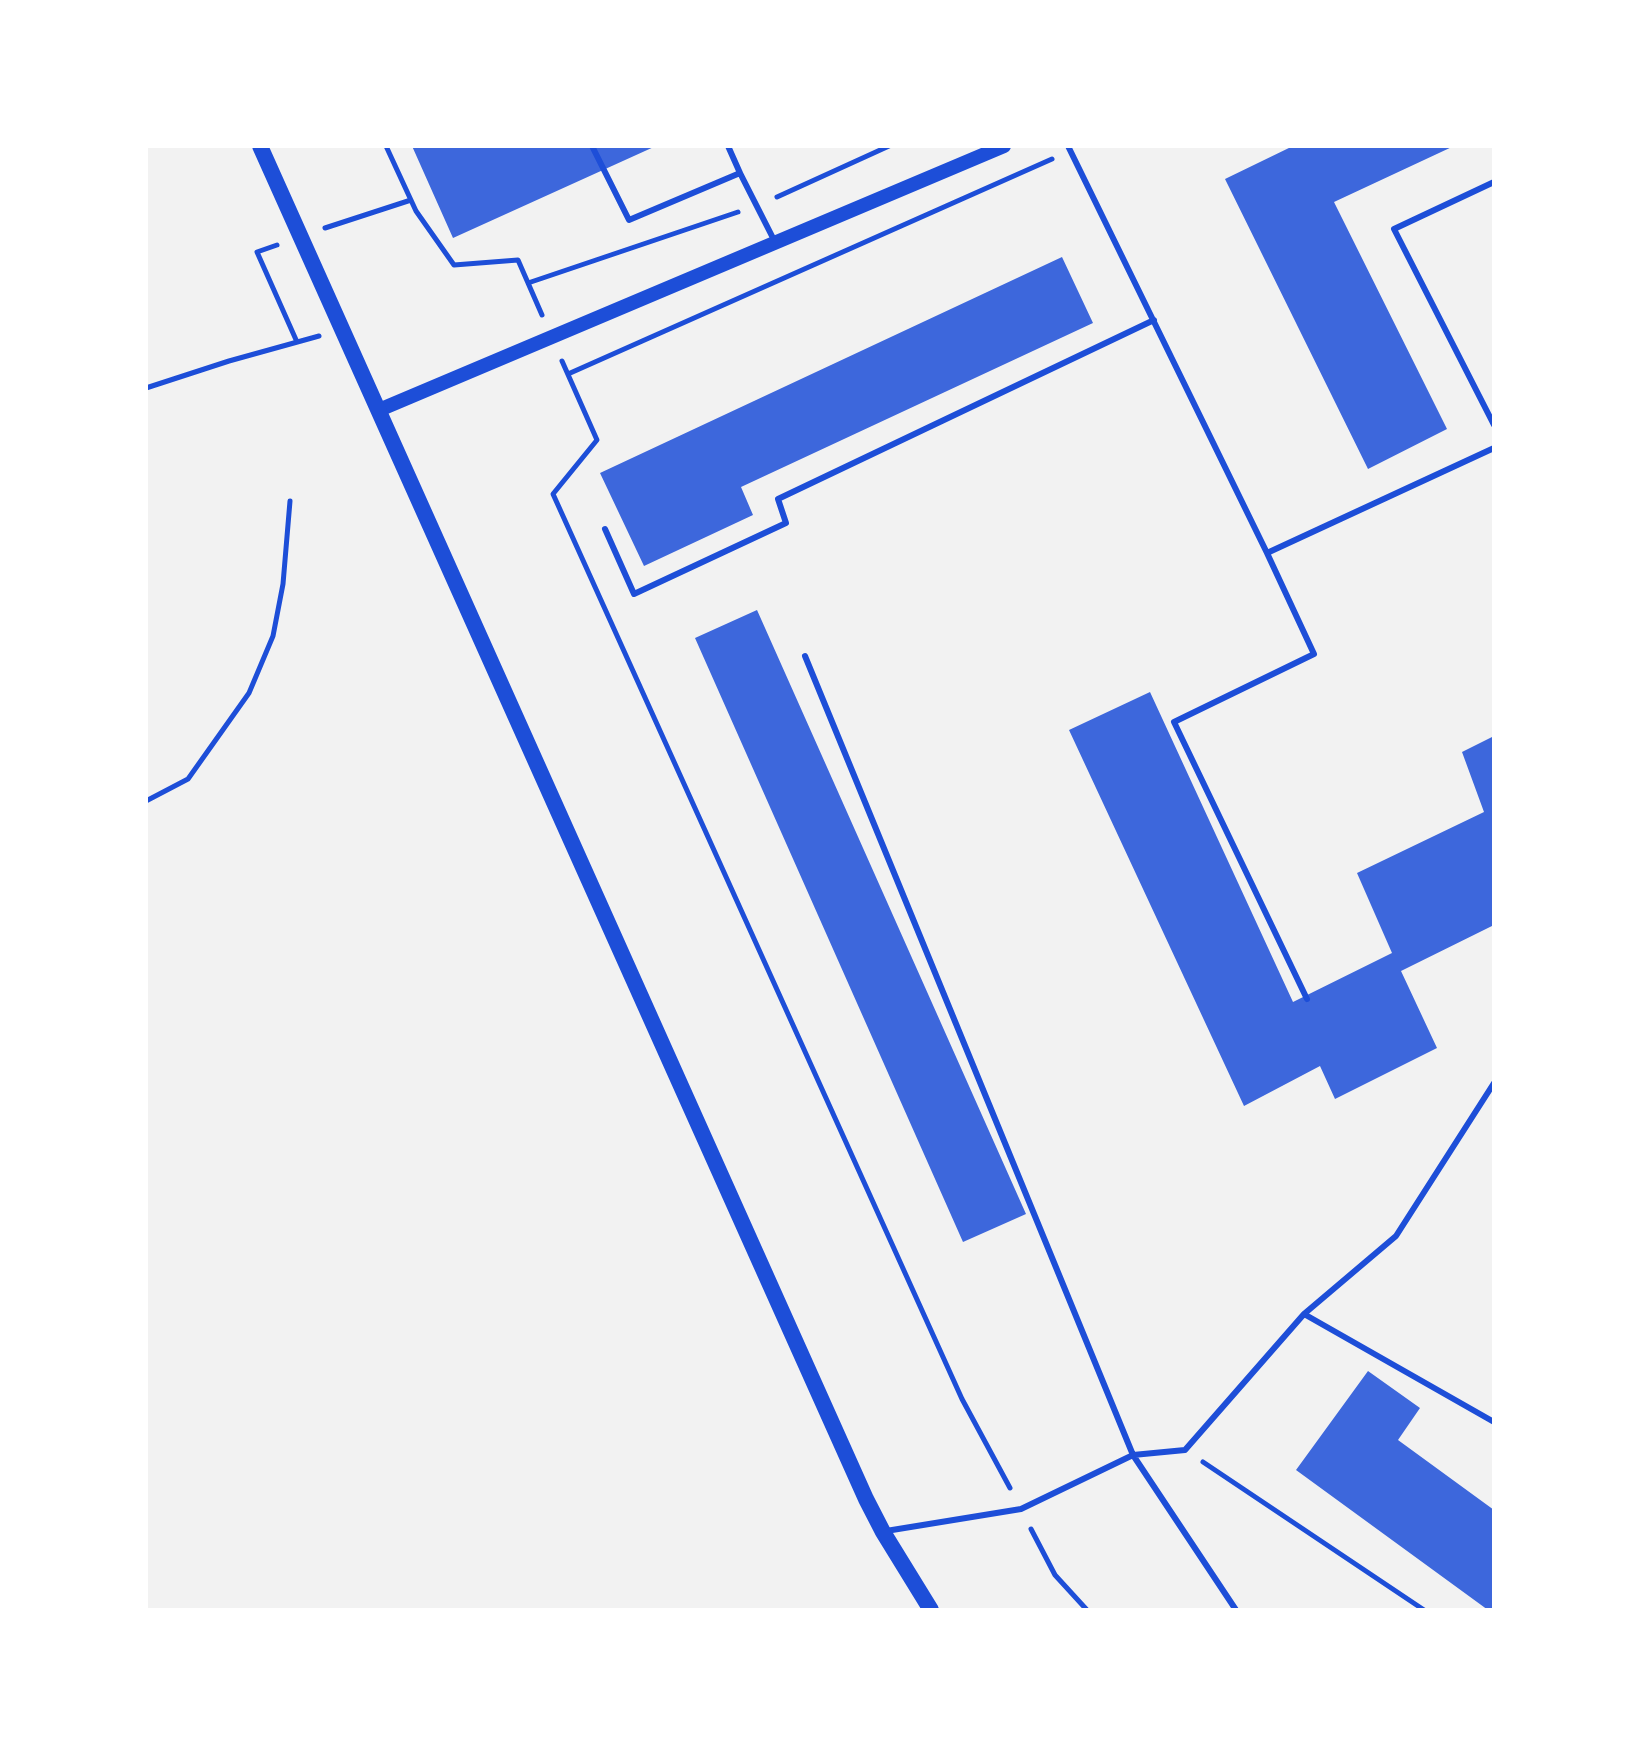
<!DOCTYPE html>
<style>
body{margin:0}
#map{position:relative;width:1640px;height:1756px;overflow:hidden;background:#f2f2f2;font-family:"Source Sans 3",sans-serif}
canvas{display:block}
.frame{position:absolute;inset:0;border:148px solid #fff;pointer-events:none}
</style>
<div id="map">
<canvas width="1640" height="1756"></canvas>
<div class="frame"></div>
</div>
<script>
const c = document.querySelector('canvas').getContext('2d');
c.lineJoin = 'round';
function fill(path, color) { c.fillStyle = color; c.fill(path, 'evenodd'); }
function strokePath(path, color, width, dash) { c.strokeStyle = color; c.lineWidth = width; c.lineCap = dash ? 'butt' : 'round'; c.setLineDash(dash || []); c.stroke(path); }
fill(new Path2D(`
 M412,146H656L453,238Z
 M1293,146H1454L1334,202L1447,429L1368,469L1225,179Z
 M1062,257L1093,323L741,487L753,515L644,566L600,473Z
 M757,610L1026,1214L963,1242L695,638Z
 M1150,692L1293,1002L1392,953L1357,873L1484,812L1462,752L1494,736V925L1401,971L1437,1048L1335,1099L1320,1066L1244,1106L1069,730Z
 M1368,1371L1420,1408L1398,1440L1494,1510V1610H1488L1296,1470Z`), '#3d67dc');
strokePath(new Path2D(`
 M386,146L416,211L454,265L518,260L542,315
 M777,197L889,146
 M325,228L411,200
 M277,245L257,252L297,342
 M528,283L738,212
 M562,361L597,440L553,494L962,1399L1010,1488
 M568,374L1052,159
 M146,388L229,361L319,336
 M146,801L188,779L249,693L273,636L283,584L290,501
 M1203,1462L1424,1610
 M1031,1529L1055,1575L1087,1610`), '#1d4ed8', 5);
strokePath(new Path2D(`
 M592,146L629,220L740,173
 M728,146L740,173L775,242
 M1068,146L1267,553L1494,448
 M1494,182L1394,229L1494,425
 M605,529L634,594L786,523L778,499L1154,320
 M1267,553L1314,654L1174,722L1307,999
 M805,656L1133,1455L1236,1610
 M1304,1314L1494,1422
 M886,1531L1021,1509L1133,1455L1185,1450L1304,1314L1396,1236L1494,1083`), '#1d4ed8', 6);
strokePath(new Path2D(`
 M379,410L1004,146`), '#1d4ed8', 14);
strokePath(new Path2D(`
 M260,146L866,1499L883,1532L931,1610`), '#1d4ed8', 16);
</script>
